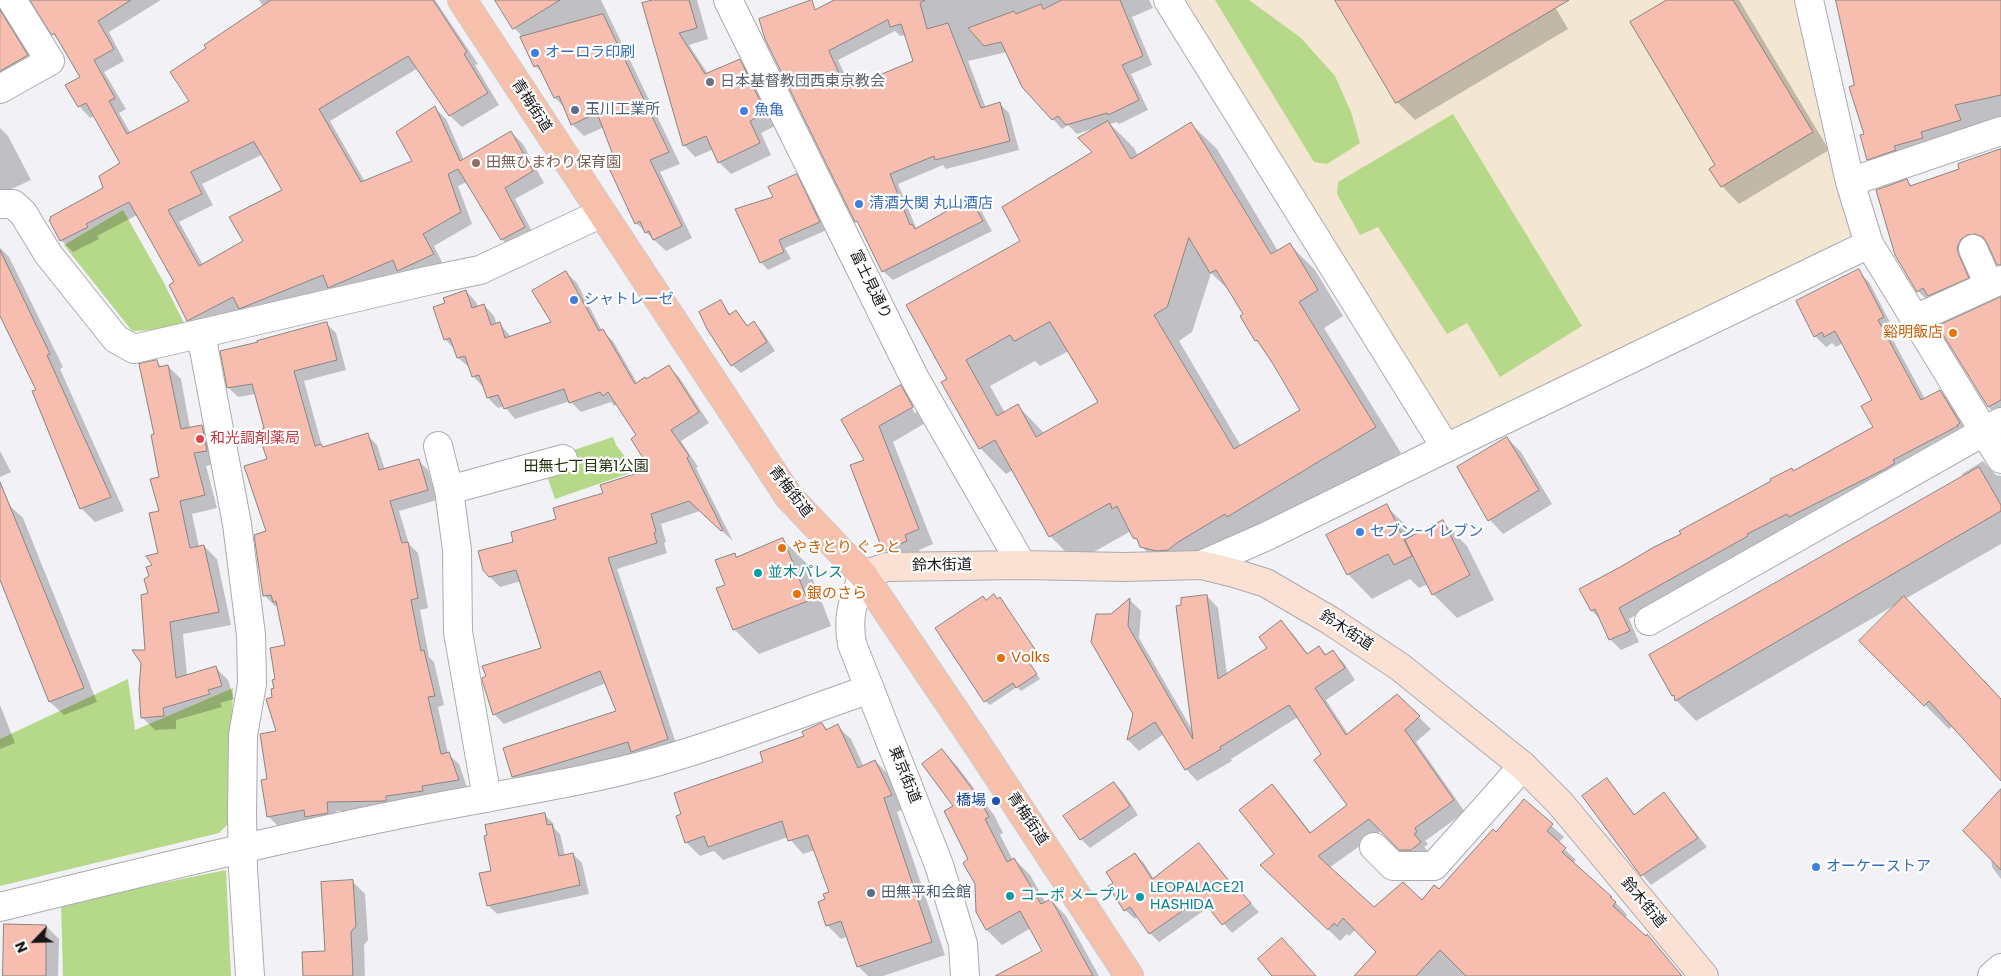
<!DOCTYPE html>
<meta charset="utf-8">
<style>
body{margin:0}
#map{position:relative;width:2001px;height:976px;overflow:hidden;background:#f1f1f6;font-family:Poppins,sans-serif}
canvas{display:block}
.north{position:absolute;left:10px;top:916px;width:50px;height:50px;-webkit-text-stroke:4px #fff;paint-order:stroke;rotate:246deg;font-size:14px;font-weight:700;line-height:20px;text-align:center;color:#161618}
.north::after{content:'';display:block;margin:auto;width:18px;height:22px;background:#161618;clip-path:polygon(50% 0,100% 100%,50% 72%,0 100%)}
</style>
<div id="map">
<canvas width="2001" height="976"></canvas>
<div class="north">N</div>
</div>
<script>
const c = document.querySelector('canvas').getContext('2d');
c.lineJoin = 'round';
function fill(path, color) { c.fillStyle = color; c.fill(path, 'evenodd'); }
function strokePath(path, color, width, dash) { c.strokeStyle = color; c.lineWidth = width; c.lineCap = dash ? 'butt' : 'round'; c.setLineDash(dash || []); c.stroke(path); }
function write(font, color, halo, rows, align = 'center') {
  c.font = font + ' Poppins,"Noto Sans JP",sans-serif'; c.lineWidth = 4.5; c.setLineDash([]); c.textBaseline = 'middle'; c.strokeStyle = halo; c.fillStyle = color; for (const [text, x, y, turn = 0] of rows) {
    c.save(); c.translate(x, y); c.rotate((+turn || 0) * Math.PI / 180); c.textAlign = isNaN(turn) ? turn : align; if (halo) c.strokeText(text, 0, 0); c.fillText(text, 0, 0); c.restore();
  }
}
fill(new Path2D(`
 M1186,0H1799L1855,222L1852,235L1461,432L1444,427Z`), '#f3e6d2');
fill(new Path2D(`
 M1215,0H1249L1301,38L1335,76L1351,112L1360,143L1327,164L1314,162Z
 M1453,114L1582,326L1500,377L1467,323L1447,334L1378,227L1360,235L1337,194L1338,182Z
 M123,210L163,281L187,329L132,331L64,245Z
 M613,437L616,445L636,471L555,499L545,470L562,454Z
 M128,679L135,730L233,688L229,823L219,833L0,886V739Z
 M226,870L231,976H63L61,904Z`), '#b6d889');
fill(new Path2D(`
 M0,0L39,67L0,90Z
 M32,0H161L109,32L124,61L104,72L126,109L119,113L131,134L191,101L208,48L263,6L259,0H435L478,64L475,65L499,105L462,127L450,116L418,68L330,121L365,182L414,162L435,108L446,119L464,160L511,132L523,144L544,183L515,199L536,239L513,251L502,239L467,182L458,186L472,224L434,246L444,266L341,298L330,288L252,319L242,310L200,331L188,320L175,283L137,215L97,236L99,239L73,252L61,240L51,221L105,188L122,164L94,116L90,118L79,106L82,77L61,42L53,34ZM263,154L284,190L245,241L203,265L179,222L213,205L202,184Z
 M496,0H601L680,164L660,172L692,238L666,251L636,223L604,127L584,136L572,124L565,108L555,98L545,75L535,66L520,34L514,28Z
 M658,0H697L708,39L689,45L708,74L739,61L751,72L777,125L761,133L771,155L731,174L719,162L714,149L695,157L684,145Z
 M837,0H1149L1153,8L1132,17L1152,65L1131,74L1148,110L1119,124L1117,122L1110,124L1134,148L1138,156L1191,124L1217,149L1278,251L1290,245L1315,270L1343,316L1324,328L1401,453L1254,542L1168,572L1141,546L1131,531L1076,562L1050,536L1013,470L1006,474L980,448L949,379L1022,242L1094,152L1095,128L1077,134L1068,125L1062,129L1053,119L1007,52L968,61L986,108L1000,104L1009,113L1019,150L946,169L943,165L898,184L917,230L970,200L980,209L992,231L893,280L883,271L796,20ZM895,31L900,36L906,35L914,62L851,88L838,60ZM1211,273L1232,293L1244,315L1256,340L1263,348L1302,410L1241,446L1179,341L1192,332ZM1069,351L1099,403L1045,434L1017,405L1005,413L990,386L1035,361L1040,366Z
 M1336,0H1551L1568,29L1415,120L1397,102Z
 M1670,0H1739L1829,150L1739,204L1722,186Z
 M1837,0H2001V123L1891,182L1868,159L1865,134Z
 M0,128L8,136L31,180L0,194Z
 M2001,150V267L1989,243L1984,241L1975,242L1976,286L1936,303L1930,297L1926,299L1918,291L1907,181L1913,187L1961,169Z
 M796,176L804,183L827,230L785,248L791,259L768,270L761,262L774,198Z
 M0,248L9,257L63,367L60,369L124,511L95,522L81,508L37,390L0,314Z
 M1858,271L1869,282L1893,328L1888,331L1925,399L1940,391L1951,402L1971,435L1758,547L1629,619L1639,642L1621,650L1610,639L1602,621L1592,611L1581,589L1875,427L1874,400L1843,343L1836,347L1832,343L1826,347L1815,336Z
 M566,273L577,283L602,331L613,341L637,383L647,380L668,366L679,377L709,423L681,441L698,467L696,468L733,541L700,511L661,524L666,542L664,543L667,553L617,569L678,749L643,761L635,753L524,787L513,777L618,712L606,683L504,724L494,714L543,648L521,581L500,587L489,576L515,543L652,469L638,436L617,404L614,406L611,402L581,412L570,401L515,419L504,406L498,408L488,398L483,387L473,376L470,368L458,358L455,350L445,339L446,304L466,291L476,302L478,307L484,305L494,316L497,324L499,323L511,337L552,322Z
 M2001,298V415L1998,416L1990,409L1940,328Z
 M720,301L731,315L736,312L748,326L753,323L762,331L775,351L741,373L732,365Z
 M326,323L336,333L346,370L304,381L322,446L324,448L367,435L377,445L385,470L418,460L428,470L437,500L399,511L409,544L418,553L428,608L420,610L429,657L434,662L444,705L438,707L448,754L459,764L468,790L396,811H336L338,823L311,821L278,826L268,816L269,780L277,732L273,698L286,646L278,605L275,606L265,596L268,460L266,429L256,394L238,397L228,387L259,343Z
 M156,361L163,368L168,366L181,379L190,428L202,426L215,439L219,463L206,466L217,508L192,514L199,547L204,546L217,559L231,625L183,634L187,676L215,667L228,680L234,699L220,703L222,707L176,720V729L155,730L142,717L151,577L159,554L160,478L155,435Z
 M901,387L916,402L927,422L893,442L933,544L919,550L921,556L899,565L884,550L866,461L842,421ZM909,403H912L917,412L915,413Z
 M1507,438L1521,452L1552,504L1503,534L1490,520Z
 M0,451L11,472L0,477Z
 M1983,461L1996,475L2001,476V544L1905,599L2001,699V779L1953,726L1949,729L1861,641L1895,605L1696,721L1676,700L1673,695L1964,477L1962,474Z
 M9,505L23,518L97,702L64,715L50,702L0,577V509Z
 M1386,506L1411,530L1414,536L1443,522L1467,546L1494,600L1457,618L1433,594L1428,584L1419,588L1410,579L1372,599L1348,574Z
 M783,540L807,564L831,626L759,654L734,629L726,585L734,554L738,558Z
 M1207,596L1218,608L1227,675L1269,648L1281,622L1293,634L1308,654L1319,647L1327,655L1332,651L1344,663L1355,680L1326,700L1348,734L1397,696L1431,729L1416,742L1465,812L1425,841L1428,844L1424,847L1431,854L1412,862L1382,830L1329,868L1374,908L1422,902L1439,891L1496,833L1524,801L1564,837L1558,843L1576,860L1573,863L1622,909L1627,915L1624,918L1646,938L1647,936L1682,976H1360L1378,952L1356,929L1349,936L1347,934L1340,941L1273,876L1275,854L1272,785L1283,797L1311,833L1349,806L1322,754L1298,717L1231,759L1232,761L1197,781L1186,769L1164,734L1139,751L1128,740L1134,714L1112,615L1130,600L1141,611L1139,638L1194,733Z
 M998,600L1004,603L1040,656L1029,663L1040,679L1021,691L1017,687L990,705L985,701L986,601Z
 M0,705L15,743L0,749Z
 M822,724L828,730L837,726L851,739L864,767L875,761L889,775L905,808L897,812L945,955L883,976H868L858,966L848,936L841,939L827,925V900L830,893L815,850L803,854L788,837L723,860L714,851L700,856L686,842L765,762Z
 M942,750L957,766L994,815L1003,833L1000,835L1013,860L1014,859L1030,875L1046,903L1051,900L1066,916L1099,976H998L1044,952L1031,928L1002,945L987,930L977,911L976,884Z
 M1607,780L1636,816L1664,794L1707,847L1651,885L1626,855L1603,822Z
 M1114,783L1123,792L1138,815L1090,848L1081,839Z
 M2001,791V879L1992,867L1991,858Z
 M544,814L553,823L554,828L560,834L565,856L573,854L582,863L589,894L497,914L488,905L492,871Z
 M1199,844L1234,886L1259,912L1232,933L1209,907L1159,942L1150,933L1138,916L1135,919L1125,910L1115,883L1134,854L1144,863L1154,879Z
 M352,881L365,894L368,940L364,945L365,976H304L327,952Z
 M46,926L59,939L58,976H4Z`), '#0003');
const building = new Path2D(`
 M30,0H131L98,21L114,49L94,60L115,98L109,101L127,134L189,101L170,72L206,48L204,45L271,0H433L467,52L464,54L488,93L449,116L408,56L319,109L361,182L412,161L396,132L435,106L460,161L511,131L533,171L505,188L525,227L501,240L458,169L448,174L461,212L423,234L434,254L397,271L393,260L328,288L323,275L239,309L233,297L187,321L169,285L174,282L129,202L86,224L88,227L60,241L49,220L51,219L50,217L103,188L99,176L120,163L86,103L78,107L65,85L80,77L54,33L52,35ZM254,142L282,190L229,217L243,241L199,266L168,210L202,194L191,172Z
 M495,0H560L513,29Z
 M653,0H689L697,28L679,33L705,74L740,59L766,113L750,121L760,143L718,163L706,136L683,146L642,3Z
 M812,0L815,10L834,0H925L920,3L927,29L948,23L981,108L1000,102L1010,141L935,160L934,156L890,174L910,225L912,224L915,229L970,198L983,221L882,272L857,221L855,222L849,210L765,39L759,19ZM888,20L890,27L901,24L913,61L846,89L829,51Z
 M1062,0H1120L1143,56L1122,65L1139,100L1108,115L1107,113L1066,125L1058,116L1052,120L1022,87L1001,42L984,46L968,28L1014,11L1016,14L1041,4L1043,9Z
 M1335,0H1569L1396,103Z
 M1667,0H1733L1813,132L1721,187L1709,169L1715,165L1630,22Z
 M1836,0H2001V95L1955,105L1961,120L1921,132L1923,138L1894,146L1896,150L1867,160L1860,135L1864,134L1849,87L1854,85Z
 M0,10L28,55L0,71Z
 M603,14L669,152L650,160L682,226L653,240L649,231L645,233L640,221L635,224L608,166L616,163L597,113L571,125L559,96L554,98L538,65L534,67L520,37Z
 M1108,121L1131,159L1191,122L1271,254L1290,243L1318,290L1299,302L1376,427L1227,517L1225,514L1178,542L1168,550L1157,551L1140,547L1137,539L1133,538L1117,506L1112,509L1110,503L1049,537L995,440L979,449L941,382L947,379L906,305L1020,241L1002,207L1092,152L1078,138ZM1189,238L1210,273L1216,270L1243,314L1240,316L1255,341L1257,340L1273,364L1300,410L1234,449L1154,315L1167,307ZM1050,322L1098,402L1036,437L1018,404L997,416L966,360L1010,335L1014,341Z
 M2001,149V265H1997L1987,243L1983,237L1975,234L1967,235L1961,239L1957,248L1959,255L1969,278L1928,296L1923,288L1917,292L1895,255L1876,190L1907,179L1910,186L1959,169L1958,164Z
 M797,174L820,222L779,240L784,252L760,263L735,209L773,197L768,187Z
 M0,250L50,354L47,355L111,497L80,509L32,391L36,390L0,316Z
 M1859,269L1884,317L1878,320L1921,400L1940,390L1960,423L1957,425L1958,426L1893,460L1895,463L1885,469L1789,517L1787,514L1747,534L1748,536L1619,608L1630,631L1609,640L1595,609L1591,611L1579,589L1622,566L1654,547L1681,534L1679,531L1771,481L1770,479L1792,468L1793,471L1873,427L1861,406L1872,400L1835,331L1824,337L1822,332L1814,337L1796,301Z
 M566,271L599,331L603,329L635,384L645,377L646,379L669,365L699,412L671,430L689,456L687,458L723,530L721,531L689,501L651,514L656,532L654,533L657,543L608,558L668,739L631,752L628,742L512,777L503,748L616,711L600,671L493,715L482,680V678L486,676L482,666L541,648L516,570L489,577L483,570L478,551L513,542L511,532L556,519L553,508L603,493L600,485L650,469L631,439L636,435L608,392L603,396L600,392L569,403L564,389L504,409L498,395L487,398L479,375L472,377L465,356L457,358L450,338L444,340L433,307L445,303L443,298L466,290L472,308L484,304L491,325L500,322L505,338L551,322L532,291Z
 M2001,297V400L1988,407L1939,328L1940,325Z
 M721,300L729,315L736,310L747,326L754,321L767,342L731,366L707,329L699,312Z
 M327,322L337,360L294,371L315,446L321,444L323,447L368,433L379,470L419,459L428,490L390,501L402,543L408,542L418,598L411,600L421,651L424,650L435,696L428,697L441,754L449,752L459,780L422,786L423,791L386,796V801L327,802L328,813L305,817L304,810L267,817L261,780L267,779L260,734L276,731L266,699L272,697L271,689L274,688L272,680L275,679L270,648L285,645L276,601L273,602L271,595L263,596L254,535L266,531L244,466L267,459L257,430L264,428L252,384L227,388L220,351L258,342L257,341Z
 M157,360L159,367L168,365L181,429L202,425L207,451L194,453L205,495L180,501L190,548L204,545L219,612L170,622L176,678L216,666L222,686L208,690L210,694L163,708L164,716L141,718L139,689L141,663L132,650H145L141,595L148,593L144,579L149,576L146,567L152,565L146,556L158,553L149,513L159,511L150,479L159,477L151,435L154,434L139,364Z
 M901,385L913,407L879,426L919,529L905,535L907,541L883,551L850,465L864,460L841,420Z
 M1507,437L1539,490L1488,521L1457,467Z
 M1979,467L2001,505V511L1675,701L1674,695L1672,696L1649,655Z
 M0,482L84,688L49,702L0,580Z
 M1387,504L1412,556L1394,565L1388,554L1347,575L1326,535Z
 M1443,520L1470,575L1432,595L1405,540Z
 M783,538L808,601L733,630L716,588L725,585L715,560L735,553L736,557Z
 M994,594L997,599L1000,597L1036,651L1026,658L1037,674L1016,688L1013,683L984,702L935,628L983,596L986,600Z
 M1207,595L1218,679L1267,648L1259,637L1281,620L1307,654L1319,646L1325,655L1333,650L1345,668L1315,688L1346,735L1397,694L1420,716L1405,730L1454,800L1415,828L1417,832L1414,834L1421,842L1411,850H1399L1369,819L1318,856L1374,907L1403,882L1422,900L1434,885L1439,889L1493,829L1496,832L1524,799L1553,824L1547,831L1566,848L1562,852L1612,897H1610L1616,902L1613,906L1646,936L1647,934L1682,976H1466L1440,950L1416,976H1354L1376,952L1343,918L1337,926L1334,923L1328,930L1260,865L1274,854L1239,810L1272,784L1310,833L1347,805L1314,760L1321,754L1289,705L1220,747L1221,749L1185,770L1155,722L1127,740L1133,714L1091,642L1096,614H1111L1130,598L1128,626L1193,739L1176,606L1181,605V598Z
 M1904,596L2001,699V781L1929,701L1924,706L1859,641Z
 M822,723L826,730L838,724L858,768L875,760L892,795L884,798L932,942L857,967L841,921L826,926L818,902L825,899L823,894L829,892L808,835L788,841L782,821L708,847L704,836L685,843L676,816L681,814L674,793L763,762L760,752L804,736L802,732Z
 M942,749L979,798L989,817L985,819L1007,862L1014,858L1041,904L1051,899L1093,976H995L1042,951L1020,911L986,930L976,912L975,884L963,863L968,859L944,811L953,806L922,764Z
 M1607,778L1634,815L1664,792L1698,838L1641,876L1582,796Z
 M1114,782L1130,806L1080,840L1063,816Z
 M2001,789V870L1963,831Z
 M545,813L547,825L552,824L559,856L573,853L580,885L487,906L479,873L491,871L484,836L487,835L485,825Z
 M1199,843L1232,885L1234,884L1251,903L1222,925L1201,898L1149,934L1130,907L1124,911L1108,886L1113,883L1106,872L1135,853L1152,879Z
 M353,880L356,926L351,932L353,976H303L302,952L325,951L321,882Z
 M4,924L46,925V976H3Z
 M1282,938L1316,976H1272L1258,959Z`);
fill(building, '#f7beb0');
strokePath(building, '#898382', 1);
const minor = new Path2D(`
 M728,0L914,377L1022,565
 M1168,0L1446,448
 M1809,0L1850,182L1869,244L2001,459
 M0,89L50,61L12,0
 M1850,182L2001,131
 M0,204H13L23,213L48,254L116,339L134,349L431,280L480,270L602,213
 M1973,249L1989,285
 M1915,319L2001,280
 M201,334L237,524L251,635L252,684L243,735L242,814L243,869L250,976
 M438,446L449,490L457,550L458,632L487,798
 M449,490L563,459
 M1201,565L1267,536L1446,448L1869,244
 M1649,621L2001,422
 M1374,847L1393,866H1434L1523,766
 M0,907C130,875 260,843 391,816C480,797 569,786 656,762C729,742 799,713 870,689`);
const tertiary = new Path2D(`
 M863,575C853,602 847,615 852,644L939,865L963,944L965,976
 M1992,976L2001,968`);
const secondary = new Path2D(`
 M863,575L887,567L1022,565L1124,567L1201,565L1234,573L1266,583L1331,621L1400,667L1523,766L1560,803L1704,976`);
const primary = new Path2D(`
 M462,0L789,497L863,575L979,747L1129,976`);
strokePath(minor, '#ababb0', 30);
strokePath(tertiary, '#ababb0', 30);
strokePath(secondary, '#ababb0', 30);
strokePath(primary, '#ccc', 30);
strokePath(minor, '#fff', 28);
strokePath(tertiary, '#fff', 28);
strokePath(secondary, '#fbe0d4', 28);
strokePath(primary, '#f7c0aa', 28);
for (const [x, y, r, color] of [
 [535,53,5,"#3f7fe0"],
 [710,82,5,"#6b7280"],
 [575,110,5,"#5c6f8a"],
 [744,111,5,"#3f7fe0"],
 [476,163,5,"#8d6e63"],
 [859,204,5,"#3f7fe0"],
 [574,300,5,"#3f7fe0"],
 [1953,333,5,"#e8710a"],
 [200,439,5,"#e0444e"],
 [1360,532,5,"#3f7fe0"],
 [782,548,5,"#e8710a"],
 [758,573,5,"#0f9aa8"],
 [797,594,5,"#e8710a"],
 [1001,658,5,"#e8710a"],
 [996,801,5,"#1a4fb4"],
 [1816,867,5,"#3f7fe0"],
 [871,893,5,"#5c6f8a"],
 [1010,896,5,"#0f9aa8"],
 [1140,897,5,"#0f9aa8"]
]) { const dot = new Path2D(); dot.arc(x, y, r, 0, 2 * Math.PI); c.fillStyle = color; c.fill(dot); strokePath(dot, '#fff', 2); }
write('15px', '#366cbe', '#fff', [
 ["オーロラ印刷",545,53],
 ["魚亀",754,111],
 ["清酒大関 丸山酒店",869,204],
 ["シャトレーゼ",584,300],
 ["セブン-イレブン",1370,532],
 ["オーケーストア",1826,867]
], 'left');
write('15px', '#5b616d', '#fff', [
 ["日本基督教団西東京教会",720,82]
], 'left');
write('15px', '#161618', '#fff', [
 ["青梅街道",531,106,57],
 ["富士見通り",870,285,64],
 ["青梅街道",790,492,52],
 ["鈴木街道",942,566,-1],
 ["鈴木街道",1346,631,33],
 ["東京街道",904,775,68],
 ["青梅街道",1027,819,56],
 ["鈴木街道",1643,903,50]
]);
write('15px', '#4e5e75', '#fff', [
 ["玉川工業所",585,110],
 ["田無平和会館",881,893]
], 'left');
write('15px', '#785e54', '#fff', [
 ["田無ひまわり保育園",486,163]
], 'left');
write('15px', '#c56008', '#fff', [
 ["谿明飯店",1943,333,"right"],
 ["やきとり ぐっと",792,548],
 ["銀のさら",807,594],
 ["Volks",1011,658]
], 'left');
write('15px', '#be3a42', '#fff', [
 ["和光調剤薬局",210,439]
], 'left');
write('15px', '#253210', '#fff', [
 ["田無七丁目第1公園",586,467]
]);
write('15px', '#0d838f', '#fff', [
 ["並木パレス",768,573],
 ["LEOPALACE21",1150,888],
 ["HASHIDA",1150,905],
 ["コーポ メープル",1020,896]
], 'left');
write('15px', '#164399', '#fff', [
 ["橋場",986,801]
], 'right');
</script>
